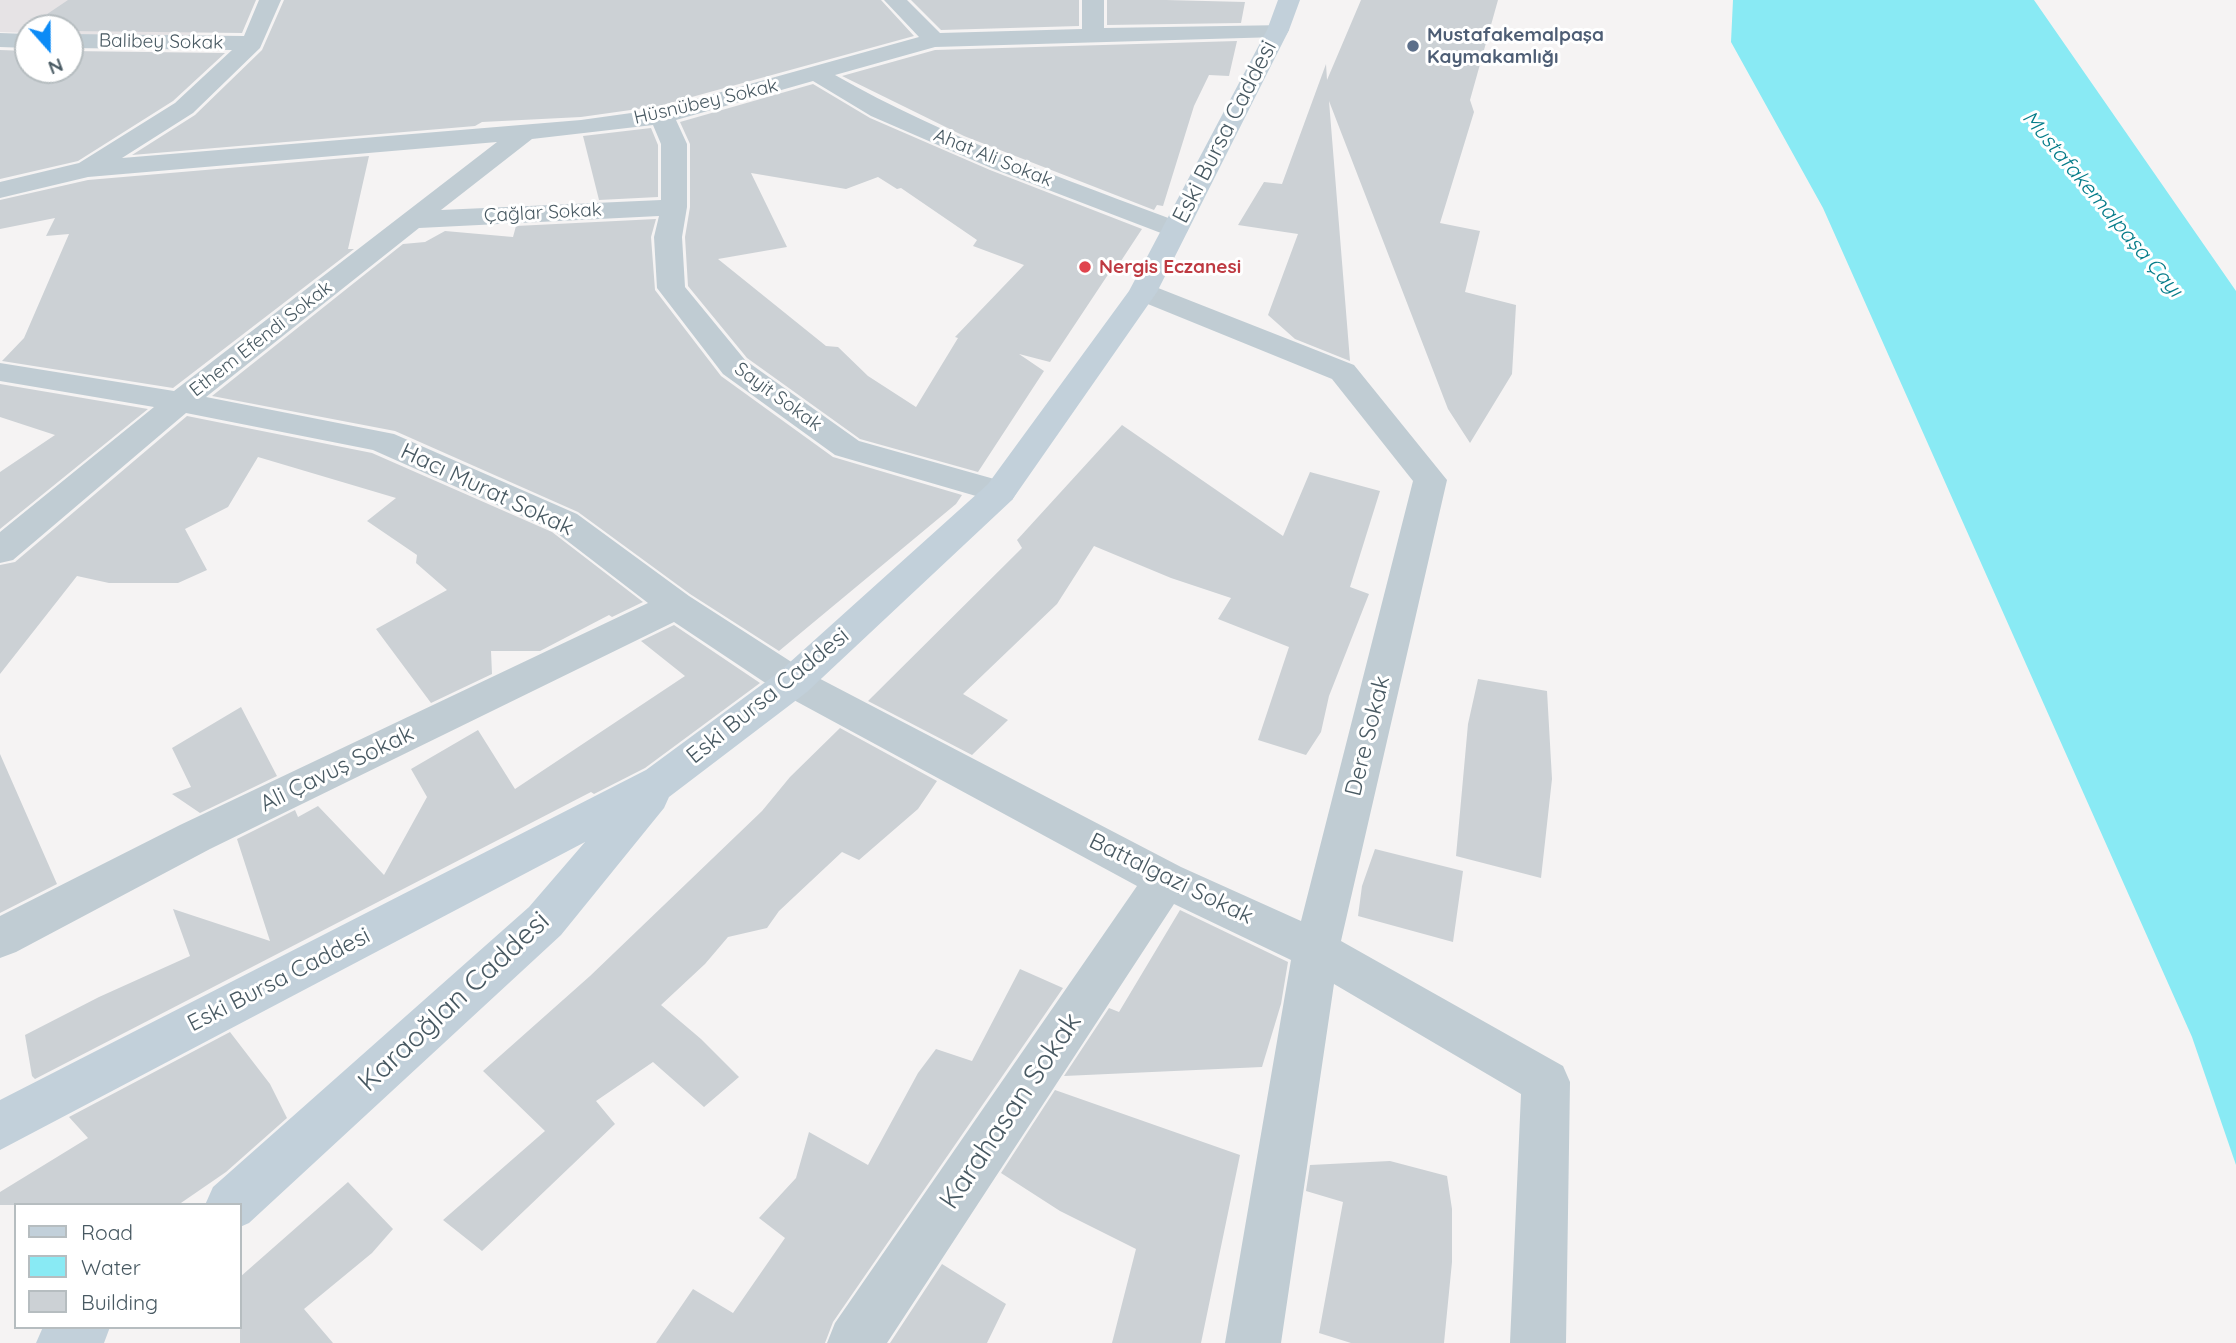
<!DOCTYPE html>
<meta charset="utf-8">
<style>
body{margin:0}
#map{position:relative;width:2236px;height:1343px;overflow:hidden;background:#f5f3f3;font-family:Quicksand,sans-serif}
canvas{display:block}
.legend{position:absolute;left:14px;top:1203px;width:228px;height:126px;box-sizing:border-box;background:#fff;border:2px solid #b6bdc0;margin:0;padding:9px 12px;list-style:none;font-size:21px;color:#485962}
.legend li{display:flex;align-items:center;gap:14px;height:35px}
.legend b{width:35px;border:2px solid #b6bdc0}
.north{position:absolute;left:14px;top:14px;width:70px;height:70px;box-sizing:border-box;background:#fff;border:2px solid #b6bdc0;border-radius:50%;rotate:159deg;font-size:19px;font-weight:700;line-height:28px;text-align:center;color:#485962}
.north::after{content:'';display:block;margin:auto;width:24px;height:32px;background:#0c8bf6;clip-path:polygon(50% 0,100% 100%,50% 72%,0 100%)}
</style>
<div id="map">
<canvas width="2236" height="1343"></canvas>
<ul class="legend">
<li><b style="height:9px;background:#c2d0da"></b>Road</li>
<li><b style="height:19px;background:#89eaf4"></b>Water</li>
<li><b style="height:19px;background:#ccd1d5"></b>Building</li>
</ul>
<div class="north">N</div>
</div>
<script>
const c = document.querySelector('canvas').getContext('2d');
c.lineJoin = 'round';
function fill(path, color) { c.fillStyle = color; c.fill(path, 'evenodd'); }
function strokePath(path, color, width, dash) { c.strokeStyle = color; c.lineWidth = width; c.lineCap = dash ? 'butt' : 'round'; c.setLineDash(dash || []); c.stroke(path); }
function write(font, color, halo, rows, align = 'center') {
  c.font = font + ' Quicksand,sans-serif'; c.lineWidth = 6; c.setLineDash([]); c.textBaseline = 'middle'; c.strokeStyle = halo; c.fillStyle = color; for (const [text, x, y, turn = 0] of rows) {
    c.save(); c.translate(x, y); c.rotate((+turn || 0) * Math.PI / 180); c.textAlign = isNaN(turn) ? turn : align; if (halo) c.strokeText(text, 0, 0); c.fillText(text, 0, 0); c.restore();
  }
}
fill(new Path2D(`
 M0,0H234L191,39L70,35V28H28V33L0,32Z`), '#e6e3e5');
fill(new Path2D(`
 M1733,0H2034L2236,291V1165L2192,1037L1823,208L1731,42Z`), '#89eaf4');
fill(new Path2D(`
 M68,0H256L242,33L70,31V28H28V31H22Z
 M284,0H881L914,36L659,106L581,117L482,122L475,126L132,155L195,115L262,50Z
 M911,0H1079V26L941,30Z
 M1107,0H1166L1245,2L1241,23L1107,25Z
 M1361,0H1498L1470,100L1474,112L1440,223L1480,231L1465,292L1516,305L1512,374L1470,443L1448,409L1329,101L1350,361L1295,339L1268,315L1298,234L1238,225L1264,182L1282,184L1326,64L1327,80Z
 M1237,41L1229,76L1209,75L1194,106L1163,206L1157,205L1154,210L964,136L842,76L935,50Z
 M0,50L28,51V70H70V51L225,53L173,101L78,161L0,179Z
 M813,84L870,118L990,170L1142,229L1119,264H1115L1050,362L1019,354L1044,371L978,472L860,439L747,358L688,286L685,237L690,207V144L680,122ZM751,173L846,189L878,177L897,189L901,188L977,240L973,246L1024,265L955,337L958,338L916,407L868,376L838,347L826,346L718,259L787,247Z
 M651,128L658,145V197L599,200L583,136Z
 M369,156L348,249H354L173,388L2,361L24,338L69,234L46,236L55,218L0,229V200L88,180Z
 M656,219L651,237L655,290L721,376L833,457L962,495L956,504L779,651L690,594L578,512L395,431L212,396L403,244L425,242L445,231L513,237L516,226Z
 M0,384L148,409L0,529V472L55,435L0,417Z
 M187,416L372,453L552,532L643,602L612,617L609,615L540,651H491L492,674L431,703L376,629L447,590L416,563L417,555L367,521L396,498L258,457L228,507L185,529L207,570L178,583H109L77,576L0,674V565L15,562Z
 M1122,425L1283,536L1310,472L1380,491L1350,587L1369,594L1329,696L1321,732L1306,755L1258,740L1289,647L1218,619L1231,598L1171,578L1094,546L1057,604L963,694L1008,720L972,755L868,701L1022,548L1017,540Z
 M674,625L760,683L645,768L594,794L591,792L35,1079L32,1076L25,1035L99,997L190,956L173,909L270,941L237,839L295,810L298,817L318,806L384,875L427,797L411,769L478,730L515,789L685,676L641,641Z
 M1478,679L1547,691L1552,779L1541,878L1456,856L1468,724Z
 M241,707L277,776L200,813L172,794L191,787L172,748Z
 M840,728L937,781L918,809L859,860L842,852L779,911L767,928L728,937L705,964L661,1005L701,1039L739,1077L704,1107L653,1062L596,1101L615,1124L482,1251L443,1220L545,1131L483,1071L590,976L762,811L790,777Z
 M0,754L57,884L0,913Z
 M1375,849L1463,871L1453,942L1358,916L1362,886Z
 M1180,910L1288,962L1281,1004L1262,1067L1064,1076L1109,1008L1119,1012Z
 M1020,969L1063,988L833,1322L825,1343H656L693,1289L733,1313L785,1238L759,1218L796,1178L809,1132L868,1165L918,1073L936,1049L972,1061Z
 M230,1032L270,1084L287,1118L226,1172L178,1205H0V1192L88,1138L69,1117Z
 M1055,1090L1240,1155L1201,1343H1112L1136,1249L1060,1211L1001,1173Z
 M1390,1161L1447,1176L1452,1209V1262L1444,1343H1351L1319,1333L1343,1202L1306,1191L1310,1165Z
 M348,1182L393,1229L372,1253L304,1309L333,1343H240V1277Z
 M942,1264L1006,1304L987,1343H890Z`), '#ccd1d5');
fill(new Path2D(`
 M259,0H281L260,48L193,113L122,158L581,120L660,109L919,37L884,0H907L940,33L1082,29V0H1104V28L1286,25L1289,30L1286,35L1278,37L935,47L835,75C945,138 1066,179 1184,224L1188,230L1184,236L1174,238L991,168L871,116L813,81L676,120L687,144V207L682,237L685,287L745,360L859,441L1012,484L1017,492L1012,500L1000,503L835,455L723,374L657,288L654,237L659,216L419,228L206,397L394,434L577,514L689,596L807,672L1181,867L1301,921L1413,481L1332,379L1133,298L1129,292L1133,286L1143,283L1153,286L1354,365L1447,480L1341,941L1563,1066L1570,1082L1566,1343H1510L1521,1094L1334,984L1281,1343H1225L1291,960L1174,904L887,1343H827L835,1323L1137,886L779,692L674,622L210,849L16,952L0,958V916L180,825L648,603L553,530L373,450L186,413L13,560L0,563V532L154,407L0,381V363L174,391L497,142L88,177L0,198V182L79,163L175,103L232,50L70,48V34L244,36ZM653,125L661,144V200L441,210L532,139Z
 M0,33L28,34V48L0,47Z`), '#c0ccd3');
fill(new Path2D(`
 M1278,0H1300L1289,30L1157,292L1012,500L807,692L669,797L664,808L561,935L249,1223L240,1227V1205H205L213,1187L529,907L585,842L0,1150V1100L646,770L779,672L988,484L1129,291L1267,30Z
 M43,1327H110L104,1343H36Z`), '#c2d0da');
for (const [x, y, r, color] of [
 [1413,46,7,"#5c6f8a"],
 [1085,267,7,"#e0444e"]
]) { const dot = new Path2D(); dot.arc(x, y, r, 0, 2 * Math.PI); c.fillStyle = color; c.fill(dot); strokePath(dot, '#fff', 2.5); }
write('bold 19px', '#4e5e75', '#fff', [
 ["Mustafakemalpaşa",1427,35],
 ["Kaymakamlığı",1427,57]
], 'left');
write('19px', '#485962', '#fff', [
 ["Balibey Sokak",161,42,1],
 ["Hüsnübey Sokak",706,102,-13],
 ["Ahat Ali Sokak",993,158,22],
 ["Çağlar Sokak",543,213,-3],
 ["Ethem Efendi Sokak",261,339,-38],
 ["Sayit Sokak",778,397,36]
]);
write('bold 19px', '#be3a42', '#fff', [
 ["Nergis Eczanesi",1099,267]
], 'left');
write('italic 21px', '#057c89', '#fff', [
 ["Mustafakemalpaşa Çayı",2102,204,50]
]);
write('23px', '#485962', '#fff', [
 ["Eski Bursa Caddesi",1225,132,-63],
 ["Hacı Murat Sokak",487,490,25],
 ["Eski Bursa Caddesi",768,696,-39],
 ["Dere Sokak",1368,736,-76],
 ["Ali Çavuş Sokak",337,769,-26],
 ["Battalgazi Sokak",1171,879,26],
 ["Eski Bursa Caddesi",279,980,-27]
]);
write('28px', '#485962', '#fff', [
 ["Karaoğlan Caddesi",454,1002,-43],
 ["Karahasan Sokak",1011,1111,-56]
]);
</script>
